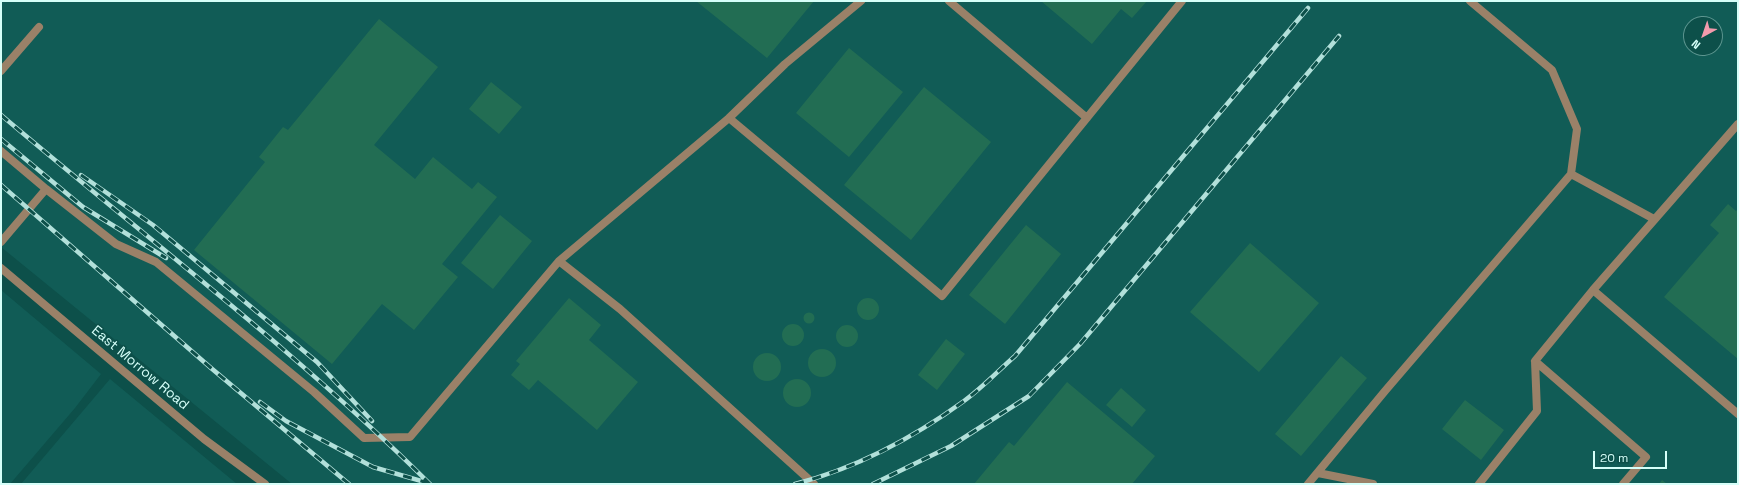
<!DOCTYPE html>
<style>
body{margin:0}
#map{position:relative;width:1739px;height:485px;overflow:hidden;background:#0d504a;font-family:"Space Grotesk",sans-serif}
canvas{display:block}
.frame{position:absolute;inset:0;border:2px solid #d6fff9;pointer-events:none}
.north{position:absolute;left:1683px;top:16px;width:40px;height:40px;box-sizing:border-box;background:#0d504a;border:1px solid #5d9690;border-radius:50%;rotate:220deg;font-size:11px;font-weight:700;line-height:16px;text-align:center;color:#d6fff9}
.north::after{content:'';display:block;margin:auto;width:14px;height:18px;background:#f29aac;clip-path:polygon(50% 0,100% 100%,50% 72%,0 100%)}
.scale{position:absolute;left:1593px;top:451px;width:74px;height:18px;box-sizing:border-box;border:2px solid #d6fff9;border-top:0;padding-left:5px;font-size:12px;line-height:14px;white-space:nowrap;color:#d6fff9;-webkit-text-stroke:3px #0d504a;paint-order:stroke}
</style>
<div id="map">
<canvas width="1739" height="485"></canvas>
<div class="frame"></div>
<div class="north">N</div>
<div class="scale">20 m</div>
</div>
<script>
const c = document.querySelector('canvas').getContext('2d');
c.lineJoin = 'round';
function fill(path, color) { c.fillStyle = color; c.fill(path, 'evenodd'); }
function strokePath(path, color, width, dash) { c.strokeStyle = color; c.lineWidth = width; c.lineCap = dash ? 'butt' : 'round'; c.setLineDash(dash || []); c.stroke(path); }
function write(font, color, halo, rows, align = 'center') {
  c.font = font + ' "Space Grotesk",sans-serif'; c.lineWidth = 3; c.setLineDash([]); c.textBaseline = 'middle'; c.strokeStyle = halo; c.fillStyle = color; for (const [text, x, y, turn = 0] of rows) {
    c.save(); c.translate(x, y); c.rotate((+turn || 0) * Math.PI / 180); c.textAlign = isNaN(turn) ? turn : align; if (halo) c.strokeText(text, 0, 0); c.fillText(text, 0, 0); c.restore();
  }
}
fill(new Path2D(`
 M1,1H1738V484H292L1,247ZM1691,24H1715V48H1691Z
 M1,290L101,374L75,408L10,484H1Z
 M110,379L237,484H21Z`), '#115c56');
fill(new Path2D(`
 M696,1H814L767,58Z
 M1041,1H1147L1132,18L1121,9L1092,44Z
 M379,19L438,67L374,145L415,179L433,157L472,189L478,182L497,197L442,264L458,277L414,330L382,304L332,364L194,250L265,162L259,157L283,127L288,130Z
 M849,48L903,92L849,157L796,113Z
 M491,82L522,107L499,134L469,109Z
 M924,87L991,142L911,240L844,185Z
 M1728,204L1736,211L1738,209V359L1664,297L1719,233L1710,225Z
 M500,215L532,241L493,289L461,263Z
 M1026,225L1061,254L1005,324L969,295Z
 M1250,243L1319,303L1259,372L1190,312Z
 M857 309a11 11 0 1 1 22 0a11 11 0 1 1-22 0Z
 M569,298L601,325L589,340L638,382L597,430L538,380L529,390L511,375L520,364L516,361Z
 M803.5 318a5.5 5.5 0 1 1 11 0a5.5 5.5 0 1 1-11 0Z
 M782 335a11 11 0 1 1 22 0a11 11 0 1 1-22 0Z
 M836 336a11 11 0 1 1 22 0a11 11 0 1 1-22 0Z
 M946,339L965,354L937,390L918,375Z
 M808 363a14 14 0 1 1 28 0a14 14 0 1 1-28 0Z
 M753 367a14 14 0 1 1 28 0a14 14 0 1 1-28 0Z
 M1341,356L1367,378L1301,456L1275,434Z
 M783 393a14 14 0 1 1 28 0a14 14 0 1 1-28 0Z
 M1067,382L1155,456L1132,484H974L1009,442L1014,446Z
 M1121,388L1146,410L1132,427L1106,405Z
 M1465,400L1504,430L1481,460L1442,429Z
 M1662,480L1667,484H1659Z`), '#226d53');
strokePath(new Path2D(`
 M861,1L785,64L729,118L942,296L1182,1
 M949,1L1087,118
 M1,71L39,27
 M1,151L46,189L116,244L156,262L314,392L364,438L410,437L559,261L729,118
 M1571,174L1654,219
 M1,242L46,189
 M559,261L620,309L814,484
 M1593,290L1738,414
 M1535,361L1646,457L1623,484
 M1318,473L1373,484
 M1308,484L1385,391L1571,174L1577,129L1552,70L1470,1
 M1479,484L1537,411L1535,361L1593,290L1738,124`), '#9a8168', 8);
strokePath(new Path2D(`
 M1,268L204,439L265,484`), '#9a8168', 8);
const rail = new Path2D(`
 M1,115C145,237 296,351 430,484
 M1,139L83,207L166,258
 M81,175L153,225L317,362L372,421
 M1,185L211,368L349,484
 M260,402L286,421L373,467L428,483
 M795,484C857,468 913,438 964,401C982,388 998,371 1015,356L1308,8
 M873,484L951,446L1029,396L1080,344L1339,36`);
strokePath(rail, '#b2e0da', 4.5);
strokePath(rail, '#0d504a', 3, [9]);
write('14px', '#d6fff9', '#0d504a', [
 ["East Morrow Road",140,368,40]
]);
</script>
